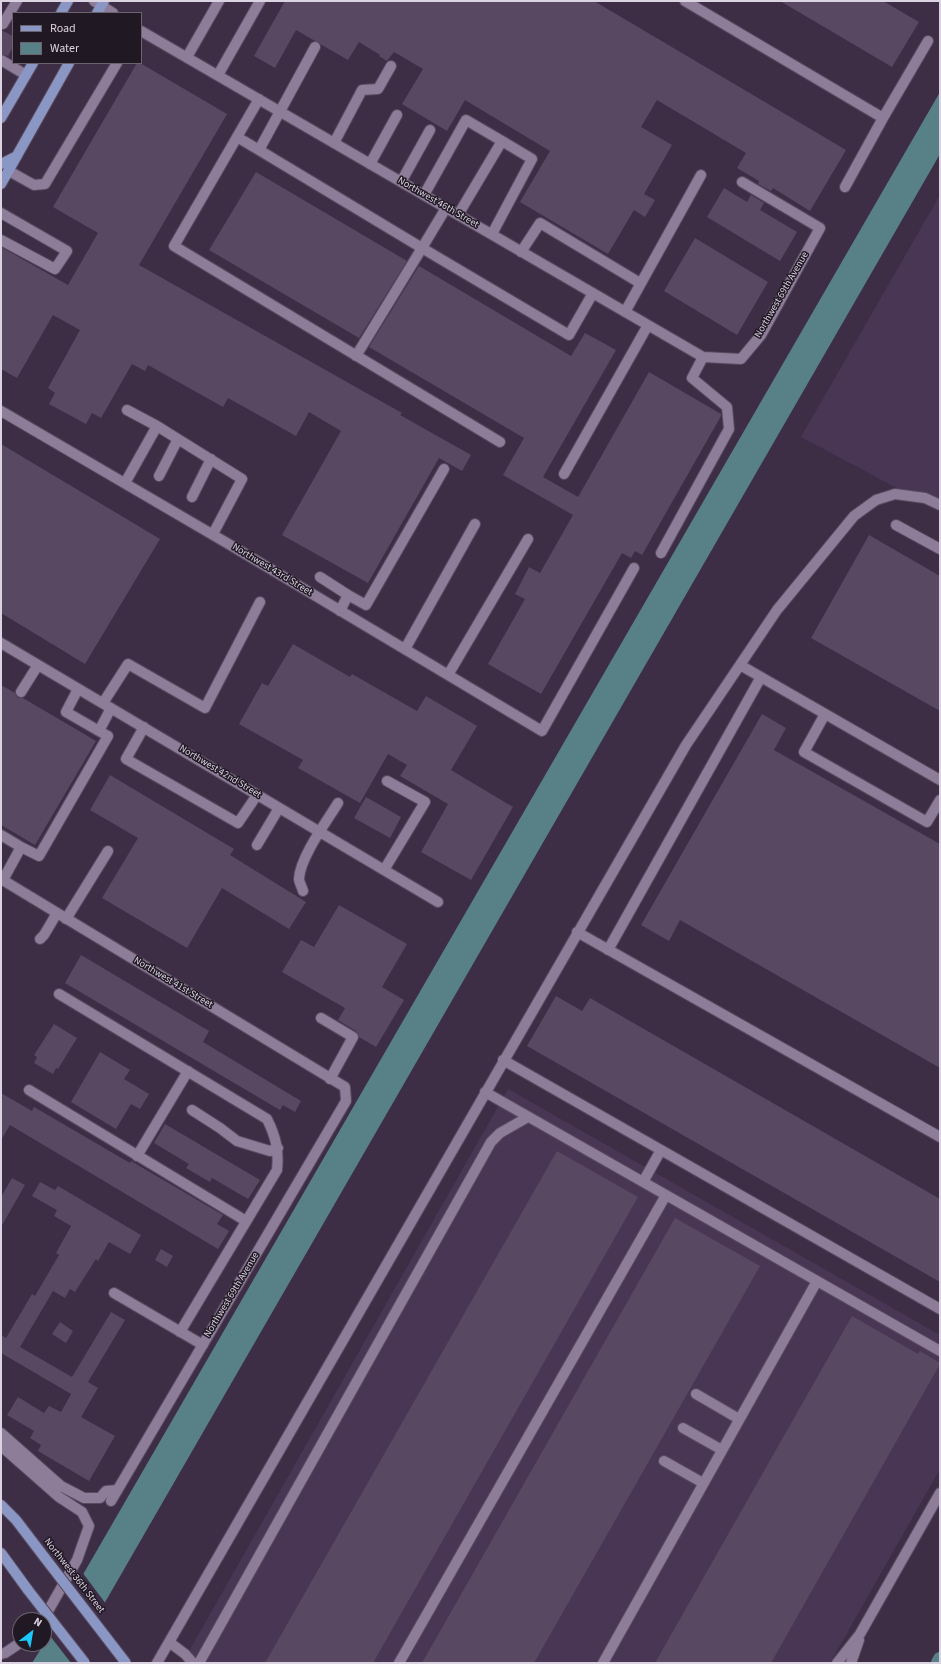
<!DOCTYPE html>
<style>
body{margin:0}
#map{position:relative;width:941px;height:1664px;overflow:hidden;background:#3d2e46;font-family:"Source Sans 3",sans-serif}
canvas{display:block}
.frame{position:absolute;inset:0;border:2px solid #dcd3e2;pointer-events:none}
.legend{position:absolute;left:12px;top:12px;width:130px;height:52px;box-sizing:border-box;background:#201924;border:1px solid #6b6370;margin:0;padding:5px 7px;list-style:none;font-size:12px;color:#dcd3e2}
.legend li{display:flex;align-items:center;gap:8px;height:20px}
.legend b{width:20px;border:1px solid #6b6370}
.north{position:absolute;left:12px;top:1612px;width:40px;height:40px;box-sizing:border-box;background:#201924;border:1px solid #6b6370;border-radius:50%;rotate:31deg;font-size:11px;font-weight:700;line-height:16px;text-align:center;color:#dcd3e2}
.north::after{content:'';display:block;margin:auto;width:14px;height:18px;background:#1cc9fc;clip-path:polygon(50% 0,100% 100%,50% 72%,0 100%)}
</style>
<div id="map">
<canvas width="941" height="1664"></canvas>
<div class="frame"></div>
<ul class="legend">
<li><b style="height:5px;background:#8a96c4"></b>Road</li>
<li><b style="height:11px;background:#578187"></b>Water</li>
</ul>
<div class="north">N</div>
</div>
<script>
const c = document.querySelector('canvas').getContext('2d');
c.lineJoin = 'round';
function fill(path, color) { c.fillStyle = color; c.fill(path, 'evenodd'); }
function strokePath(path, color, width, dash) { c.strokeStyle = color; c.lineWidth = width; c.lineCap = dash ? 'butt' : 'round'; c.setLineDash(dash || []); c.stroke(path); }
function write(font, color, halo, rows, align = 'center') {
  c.font = font + ' "Source Sans 3",sans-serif'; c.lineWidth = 3; c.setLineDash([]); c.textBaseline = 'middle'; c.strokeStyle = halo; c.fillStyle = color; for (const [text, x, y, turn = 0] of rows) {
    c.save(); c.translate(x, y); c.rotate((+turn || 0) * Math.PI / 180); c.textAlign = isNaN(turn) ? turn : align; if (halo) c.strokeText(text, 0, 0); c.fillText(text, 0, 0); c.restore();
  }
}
fill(new Path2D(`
 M940,195V511L801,437Z
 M508,1089L940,1335V1469L830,1663H196L188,1653Z`), '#493654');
fill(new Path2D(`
 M940,92V154L70,1663H32L44,1644V1642Z`), '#578187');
fill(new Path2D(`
 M82,1572L106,1604L71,1663L47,1632Z`), '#3d2e46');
strokePath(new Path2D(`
 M938,1663L940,1659`), '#578187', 14);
fill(new Path2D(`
 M285,1H594L846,150L810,211L773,188L771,191L758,184L759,181L737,168L746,153L657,100L641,127L672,145L644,194L655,200L645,217L634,210L608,254L520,202L550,151L465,100L447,131L402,104L423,69L394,52L387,61L379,56L380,55L359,42L348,60L296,30L275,68L254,56Z
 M780,1H883L919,22L892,67Z
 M1,30L13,36V47L8,56L1,54Z
 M137,63H140L227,114L139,265L402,413L400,415L471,455L462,471L439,458L368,583L282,535L341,431L309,412L296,436L228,398L223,407L148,365L145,371L132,364L101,418L92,413L86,424L49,404L55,393L48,388L80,330L53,315L17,378L1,369V247L68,285L98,233L53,207Z
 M256,172L407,261L359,338L209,250Z
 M724,188L747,202L751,195L764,203L760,210L797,232L780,261L707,217Z
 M695,238L768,282L737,335L664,291Z
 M419,266L571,356L585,333L616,350L543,477L578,497L649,372L721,414V416L642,555L635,551L631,558L622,553L541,694L488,664L525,599L515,594L529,567L540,573L573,515L503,475L524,438L369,347Z
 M1,444L160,539L85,664L1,613Z
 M869,535L940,576V711L811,638Z
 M293,644L350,677L352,674L417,711L426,696L477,726L451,770L513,807L471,880L421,852L448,804L400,776L407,765L388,754L360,803L298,768L303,760L239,724L262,683L268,686Z
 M1,685L15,693L18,698H23L96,741L35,845L1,825Z
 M762,714L786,728L774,750L940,844V1068L680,920L669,941L641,925Z
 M110,775L234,849L230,855L306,902L289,929L222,888L187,948L102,898L138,838L90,810Z
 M366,797L401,817L390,838L354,818Z
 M339,905L407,944L382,987L404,1000L376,1047L359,1037L356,1031L338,1020L345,1008L282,972L301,940L314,947Z
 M81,955L209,1031L203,1042L301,1101L295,1112L283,1105L280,1110L65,983Z
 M556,996L582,1011L590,998L940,1199V1282L527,1046Z
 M54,1024L77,1038L58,1069L56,1068L53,1074L34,1063L37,1057L34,1055Z
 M100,1052L130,1070L124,1079L149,1094L140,1109L131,1104L116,1129L71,1102Z
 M1,1093L32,1111L34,1107L130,1163L131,1161L223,1215L217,1224L229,1231L218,1249L10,1125L1,1140Z
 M165,1124L260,1180L248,1199L212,1178L210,1182L186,1168L189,1164L154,1143Z
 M557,1151L638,1197L373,1663H265Z
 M12,1178L25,1185L1,1227V1197Z
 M40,1182L55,1190L58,1186L141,1235L130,1254L109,1242L98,1261L96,1259L75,1292L70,1289L65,1298L53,1291L20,1347L72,1377L111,1312L125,1320L88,1382L98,1388L81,1417L115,1436L89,1481L38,1451L41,1445L30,1438L34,1431L7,1415L18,1397L44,1413L49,1406L61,1412L71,1394L1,1353V1335L6,1338L32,1294L35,1296L59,1255L56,1253L71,1226L54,1216L57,1210L32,1196Z
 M675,1218L760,1266L534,1663H422Z
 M161,1249L173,1256L167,1267L155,1260Z
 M852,1316L918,1354L920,1351L940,1363V1364L771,1663H655Z
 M60,1322L73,1331L66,1343L52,1334Z`), '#584862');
const minor = new Path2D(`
 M94,1L113,13
 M685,1L883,118
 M3,24L17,1
 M141,31L703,357L741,359L761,335L820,228L742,182
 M315,47L259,150L422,248L356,356
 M187,57L219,1
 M1,60L26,75
 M218,75L260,1
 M237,137L174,246L500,442
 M334,143L362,90L378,89L391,66
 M259,150L237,137L259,99
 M370,164L397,115
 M9,171L34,185L45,184L117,63
 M401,182L430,130
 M845,187L883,118L928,41
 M424,195L466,120L502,141L458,215
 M446,208L422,248L569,335L593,293
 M1,213L67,251L55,269L1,240
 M492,234L532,159L502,141
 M521,252L540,223L640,283
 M625,312L701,175
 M1,411L232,546L542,731L634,568
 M157,426L242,479L213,534
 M564,474L648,325
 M159,476L178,439
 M125,483L157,426L127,410
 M192,497L211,459
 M896,525L940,549
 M661,553L729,429L727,407L692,378L703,357
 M320,577L348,595L340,611
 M348,595L366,605L444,469
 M1,643L438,902
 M405,649L475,524
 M740,665L940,780
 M448,675L528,539
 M78,689L66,712L99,731
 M21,692L38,665
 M103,703L128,664L205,708L260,602
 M825,714L804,752L927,822L940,800
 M144,727L126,759L238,823L257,795
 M1,835L21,847L3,880
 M257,845L279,808
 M21,847L39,856L108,736L99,731L111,708
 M384,870L425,802L387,781
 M1,879L345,1087L346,1101L111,1501
 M303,891C302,887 299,882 299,879C300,857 327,821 338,803
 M66,919L108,851
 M577,932L940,1137
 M40,939L44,935L57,913
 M608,950L761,677
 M59,994L267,1119C276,1137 279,1151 277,1170L180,1332
 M321,1018L353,1037L330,1079
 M503,1060L940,1309
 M29,1090L246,1221
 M485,1092L940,1351
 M192,1110L220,1128L237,1141L270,1151L278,1148
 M137,1156L188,1071
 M643,1182L661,1150
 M114,1293L203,1345
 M696,1394L739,1419
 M683,1428L722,1450
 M1,1433L61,1486L84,1498H100L106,1491L117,1490
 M1,1446L59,1497L82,1512L89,1526L77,1560L43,1620
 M664,1461L703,1483
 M169,1642L185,1654L193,1663
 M1,1654L5,1653L20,1643
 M157,1663L686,745L777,610L854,516L876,500L895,494L925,498L940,505
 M199,1663L491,1142L500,1133L528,1117
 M399,1663L666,1195
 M603,1663L817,1281
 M837,1663L860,1634L940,1493
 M851,1663L859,1640`);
const major = new Path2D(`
 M61,13L68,1
 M97,13L104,1
 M1,118L33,63
 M1,164L17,156
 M1,184L69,63
 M1,1505L16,1520L45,1558
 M1,1553L28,1590`);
strokePath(minor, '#584a5f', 12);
strokePath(major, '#584a5f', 12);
strokePath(minor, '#8e7d99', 10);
strokePath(major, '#8a96c4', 10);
const majorBridge = new Path2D(`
 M45,1558L126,1663
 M28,1590L85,1663`);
strokePath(majorBridge, '#584a5f', 12, []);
strokePath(majorBridge, '#8a96c4', 10);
write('10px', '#dcd3e2', '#201924', [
 ["Northwest 46th Street",438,203,30],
 ["Northwest 69th Avenue",782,295,-60],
 ["Northwest 43rd Street",272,570,31],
 ["Northwest 42nd Street",220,772,31],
 ["Northwest 41st Street",173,983,31],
 ["Northwest 69th Avenue",232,1295,-59],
 ["Northwest 36th Street",74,1576,52]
]);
</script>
